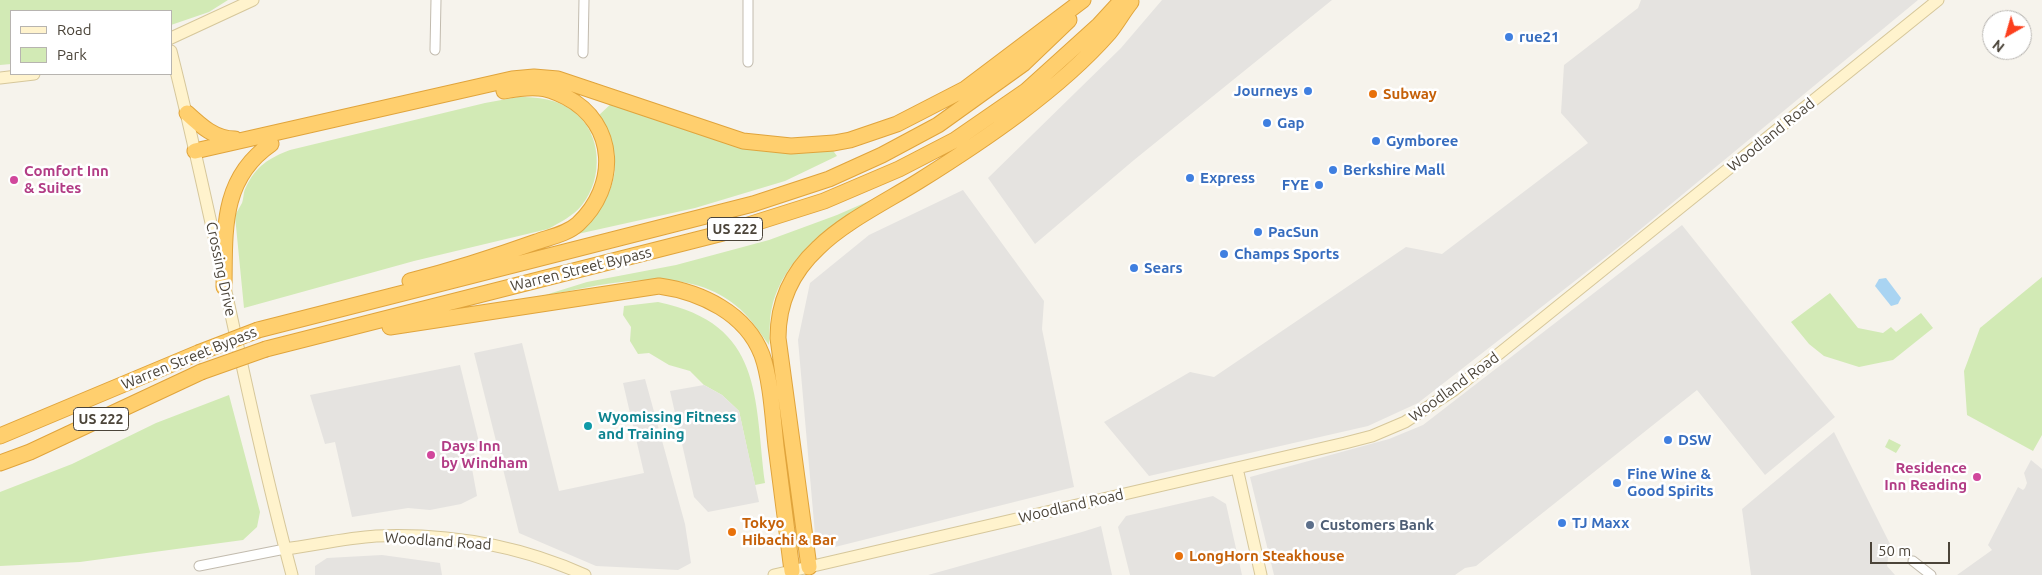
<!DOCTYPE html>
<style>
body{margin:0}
#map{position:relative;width:2042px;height:575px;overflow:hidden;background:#f6f3ec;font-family:Ubuntu,sans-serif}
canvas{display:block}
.legend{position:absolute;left:10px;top:10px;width:162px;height:65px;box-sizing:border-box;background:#fff;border:1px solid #b7b4b0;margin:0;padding:6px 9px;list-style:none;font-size:15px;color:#4b4439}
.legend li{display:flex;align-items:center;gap:10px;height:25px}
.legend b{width:25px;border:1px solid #b7b4b0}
.north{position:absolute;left:1982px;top:10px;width:50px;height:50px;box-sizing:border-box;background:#fff;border:1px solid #b7b4b0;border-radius:50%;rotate:218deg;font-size:14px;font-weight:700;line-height:20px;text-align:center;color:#4b4439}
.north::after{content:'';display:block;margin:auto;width:18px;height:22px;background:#fc3f1d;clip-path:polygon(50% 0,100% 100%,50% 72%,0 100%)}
.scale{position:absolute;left:1870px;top:542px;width:80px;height:22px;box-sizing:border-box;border:2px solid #4b4439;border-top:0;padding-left:6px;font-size:15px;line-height:18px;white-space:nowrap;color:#4b4439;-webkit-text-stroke:4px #fff;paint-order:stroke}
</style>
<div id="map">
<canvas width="2042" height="575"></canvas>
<ul class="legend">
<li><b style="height:6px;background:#fff3cd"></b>Road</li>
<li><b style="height:14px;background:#d2eab5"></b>Park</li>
</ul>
<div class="north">N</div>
<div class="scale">50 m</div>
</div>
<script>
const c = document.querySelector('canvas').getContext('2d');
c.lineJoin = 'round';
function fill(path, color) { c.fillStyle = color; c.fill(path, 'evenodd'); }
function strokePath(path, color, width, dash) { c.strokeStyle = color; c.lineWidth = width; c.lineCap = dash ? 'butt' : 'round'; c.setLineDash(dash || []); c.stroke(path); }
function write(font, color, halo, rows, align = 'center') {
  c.font = font + ' Ubuntu,sans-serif'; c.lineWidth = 5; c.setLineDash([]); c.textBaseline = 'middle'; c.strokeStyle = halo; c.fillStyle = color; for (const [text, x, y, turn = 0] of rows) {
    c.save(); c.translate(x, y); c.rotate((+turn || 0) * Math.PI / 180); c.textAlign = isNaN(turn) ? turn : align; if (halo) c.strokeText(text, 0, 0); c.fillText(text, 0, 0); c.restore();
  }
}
fill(new Path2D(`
 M0,0H228L209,12L171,25V11H11V64L0,65Z
 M518,97C538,97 557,99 573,111C602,132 604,178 582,205C573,216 561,222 548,229L414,261L244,308L235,216C237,211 240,207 242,203C244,198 243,192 246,187C256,166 269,158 290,150L485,103Z
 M613,102L666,121L831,148L837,156L785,181L695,208L573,235C605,210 625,178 610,137C607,129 602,123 598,116Z
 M894,190C844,220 788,245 772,307C769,319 770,333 769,345C760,333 752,320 740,309C685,260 606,285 542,296L587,282L676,265L769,240L837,215Z
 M2042,277V435L2033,451L1967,415L1964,371L1980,328Z
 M1830,293L1858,328L1883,333L1891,327L1896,332L1921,313L1933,328L1893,360L1859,367L1824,356L1809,344L1791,322Z
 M658,302C764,324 754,397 765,483L755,485L739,411L722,395L704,385L690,371L669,365L649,353L638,354L630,341L631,327L623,315L624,306Z
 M229,395L260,512L257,527L243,540L80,562L0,566V492L72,464L156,423Z
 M1889,439L1901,445L1896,453L1885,447Z`), '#d2eab5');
fill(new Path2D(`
 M1162,0H1332L1134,160L1035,244L988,178L1121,48Z
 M1641,0H1918L1625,242L1418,403L1368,426L1149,476L1104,422L1190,372L1214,377L1406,247L1442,254L1588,143L1561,113L1564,65L1638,8Z
 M963,190L1044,301L1042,329L1074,487L835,547L815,534L798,340L810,283L869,235Z
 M1682,225L1835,417L1765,475L1697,390L1476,566L1465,568L1455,575H1274L1250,477L1389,439L1423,425Z
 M522,343L559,491L644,473L623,383L645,379L685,524L691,563L678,570L596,566L519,533L474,353Z
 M460,365L479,442L471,463L477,496L461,504L430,510L408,508L352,517L335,442L325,444L310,395Z
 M704,385L722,395L739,411L759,502L708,512L694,497L670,391Z
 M1834,432L1890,544L1887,566L1895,575H1751L1742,509Z
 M2031,460L2042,469V575H1957L1992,550L1988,545L2018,487L2023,490L2025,488L2027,483L2024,473Z
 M1213,496L1226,504L1242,575H1130L1118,527L1126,516Z
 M1101,526L1112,575H928L1082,532Z
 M382,555L440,563L442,575H315V566L327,558Z`), '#e5e3e0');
fill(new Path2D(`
 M1886,278L1901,298L1898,304L1891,306L1875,286L1879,279Z`), '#a9d4f2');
const street = new Path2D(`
 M435,50L436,0
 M583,53L584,0
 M748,62V0
 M1913,561L1931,575
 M199,566L285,549`);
const secondary = new Path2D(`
 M171,38L253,0
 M171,51C215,225 246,402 292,575
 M0,78L34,74
 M1237,468L1261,575
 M285,549C315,545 346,538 376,536C450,533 518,545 585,575
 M774,575L1345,443L1372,436L1405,422L1454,390L1938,0`);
const highway = new Path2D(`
 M187,113C201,126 215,139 235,139
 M195,151L512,79L534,77L558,79L743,141L791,146L834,143L850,140L897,124L965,89L1083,0
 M410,281C453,270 494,257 536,242C550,237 567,234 578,224C618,187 618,124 566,97C558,93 547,88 538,88C526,87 515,89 504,91
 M224,287C225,232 220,179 271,144
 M390,327L659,286C701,292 746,313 762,355C771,380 773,419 776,446C781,488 787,529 792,571
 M258,330L753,204L829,179L882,155L938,125L1023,64L1069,20
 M266,349L723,233L824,201L899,169L955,140L1026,91L1099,25L1122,0
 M0,436L198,353
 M0,463L30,452L201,372
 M809,567L778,338C778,303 792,272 818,248C844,222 887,201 919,181C983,141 1059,90 1109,33C1117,23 1123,12 1131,2`);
strokePath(street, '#c2bbae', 11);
strokePath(secondary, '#d6c79b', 13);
strokePath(highway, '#e0a43c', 17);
strokePath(street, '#fff', 9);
strokePath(secondary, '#fff3cd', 11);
strokePath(highway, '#ffcf6e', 15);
const highwayBridge = new Path2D(`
 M198,353L258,330
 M201,372L266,349`);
strokePath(highwayBridge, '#e0a43c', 17, []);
strokePath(highwayBridge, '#ffcf6e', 15);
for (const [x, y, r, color] of [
 [1509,37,5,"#3f7fe0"],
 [1308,91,5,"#3f7fe0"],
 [1373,94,5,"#e8710a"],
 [1267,123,5,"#3f7fe0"],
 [1376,141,5,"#3f7fe0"],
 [1333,170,5,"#3f7fe0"],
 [1190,178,5,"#3f7fe0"],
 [14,180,5,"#d1479c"],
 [1319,185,5,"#3f7fe0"],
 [1258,232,5,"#3f7fe0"],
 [1224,254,5,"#3f7fe0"],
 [1134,268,5,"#3f7fe0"],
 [588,426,5,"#0f9aa8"],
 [1668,440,5,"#3f7fe0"],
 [431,455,5,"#d1479c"],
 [1977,477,5,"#d1479c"],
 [1617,483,5,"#3f7fe0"],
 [1562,523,5,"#3f7fe0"],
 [1310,525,5,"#5c6f8a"],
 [732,532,5,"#e8710a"],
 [1179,556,5,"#e8710a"]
]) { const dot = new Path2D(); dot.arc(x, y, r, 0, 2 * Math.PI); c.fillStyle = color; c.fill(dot); strokePath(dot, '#fff', 2); }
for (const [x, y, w] of [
 [735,229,55],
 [101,419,55]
]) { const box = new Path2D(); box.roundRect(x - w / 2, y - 11.5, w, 23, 4); c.fillStyle = '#fff'; c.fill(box); strokePath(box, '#4b4439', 1); }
write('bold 14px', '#4b4439', null, [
 ["US 222",735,229],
 ["US 222",101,419]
]);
write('bold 15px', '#366cbe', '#fff', [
 ["rue21",1519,37],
 ["Journeys",1298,91,"right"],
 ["Gap",1277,123],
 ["Gymboree",1386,141],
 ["Berkshire Mall",1343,170],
 ["Express",1200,178],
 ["FYE",1309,185,"right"],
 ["PacSun",1268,232],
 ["Champs Sports",1234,254],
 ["Sears",1144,268],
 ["DSW",1678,440],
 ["Fine Wine &",1627,474],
 ["Good Spirits",1627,491],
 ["TJ Maxx",1572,523]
], 'left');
write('bold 15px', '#c56008', '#fff', [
 ["Subway",1383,94],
 ["Tokyo",742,523],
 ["Hibachi & Bar",742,540],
 ["LongHorn Steakhouse",1189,556]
], 'left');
write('15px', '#4b4439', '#fff', [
 ["Woodland Road",1771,135,-39],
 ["Crossing Drive",221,269,78],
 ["Warren Street Bypass",581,269,-14],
 ["Warren Street Bypass",189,358,-22],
 ["Woodland Road",1454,387,-36],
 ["Woodland Road",1071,506,-13],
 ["Woodland Road",438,541,4]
]);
write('bold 15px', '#b23c85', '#fff', [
 ["Comfort Inn",24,171],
 ["& Suites",24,188],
 ["Days Inn",441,446],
 ["by Windham",441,463],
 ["Residence",1967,468,"right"],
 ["Inn Reading",1967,485,"right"]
], 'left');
write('bold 15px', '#0d838f', '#fff', [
 ["Wyomissing Fitness",598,417],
 ["and Training",598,434]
], 'left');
write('bold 15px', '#4e5e75', '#fff', [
 ["Customers Bank",1320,525]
], 'left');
</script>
